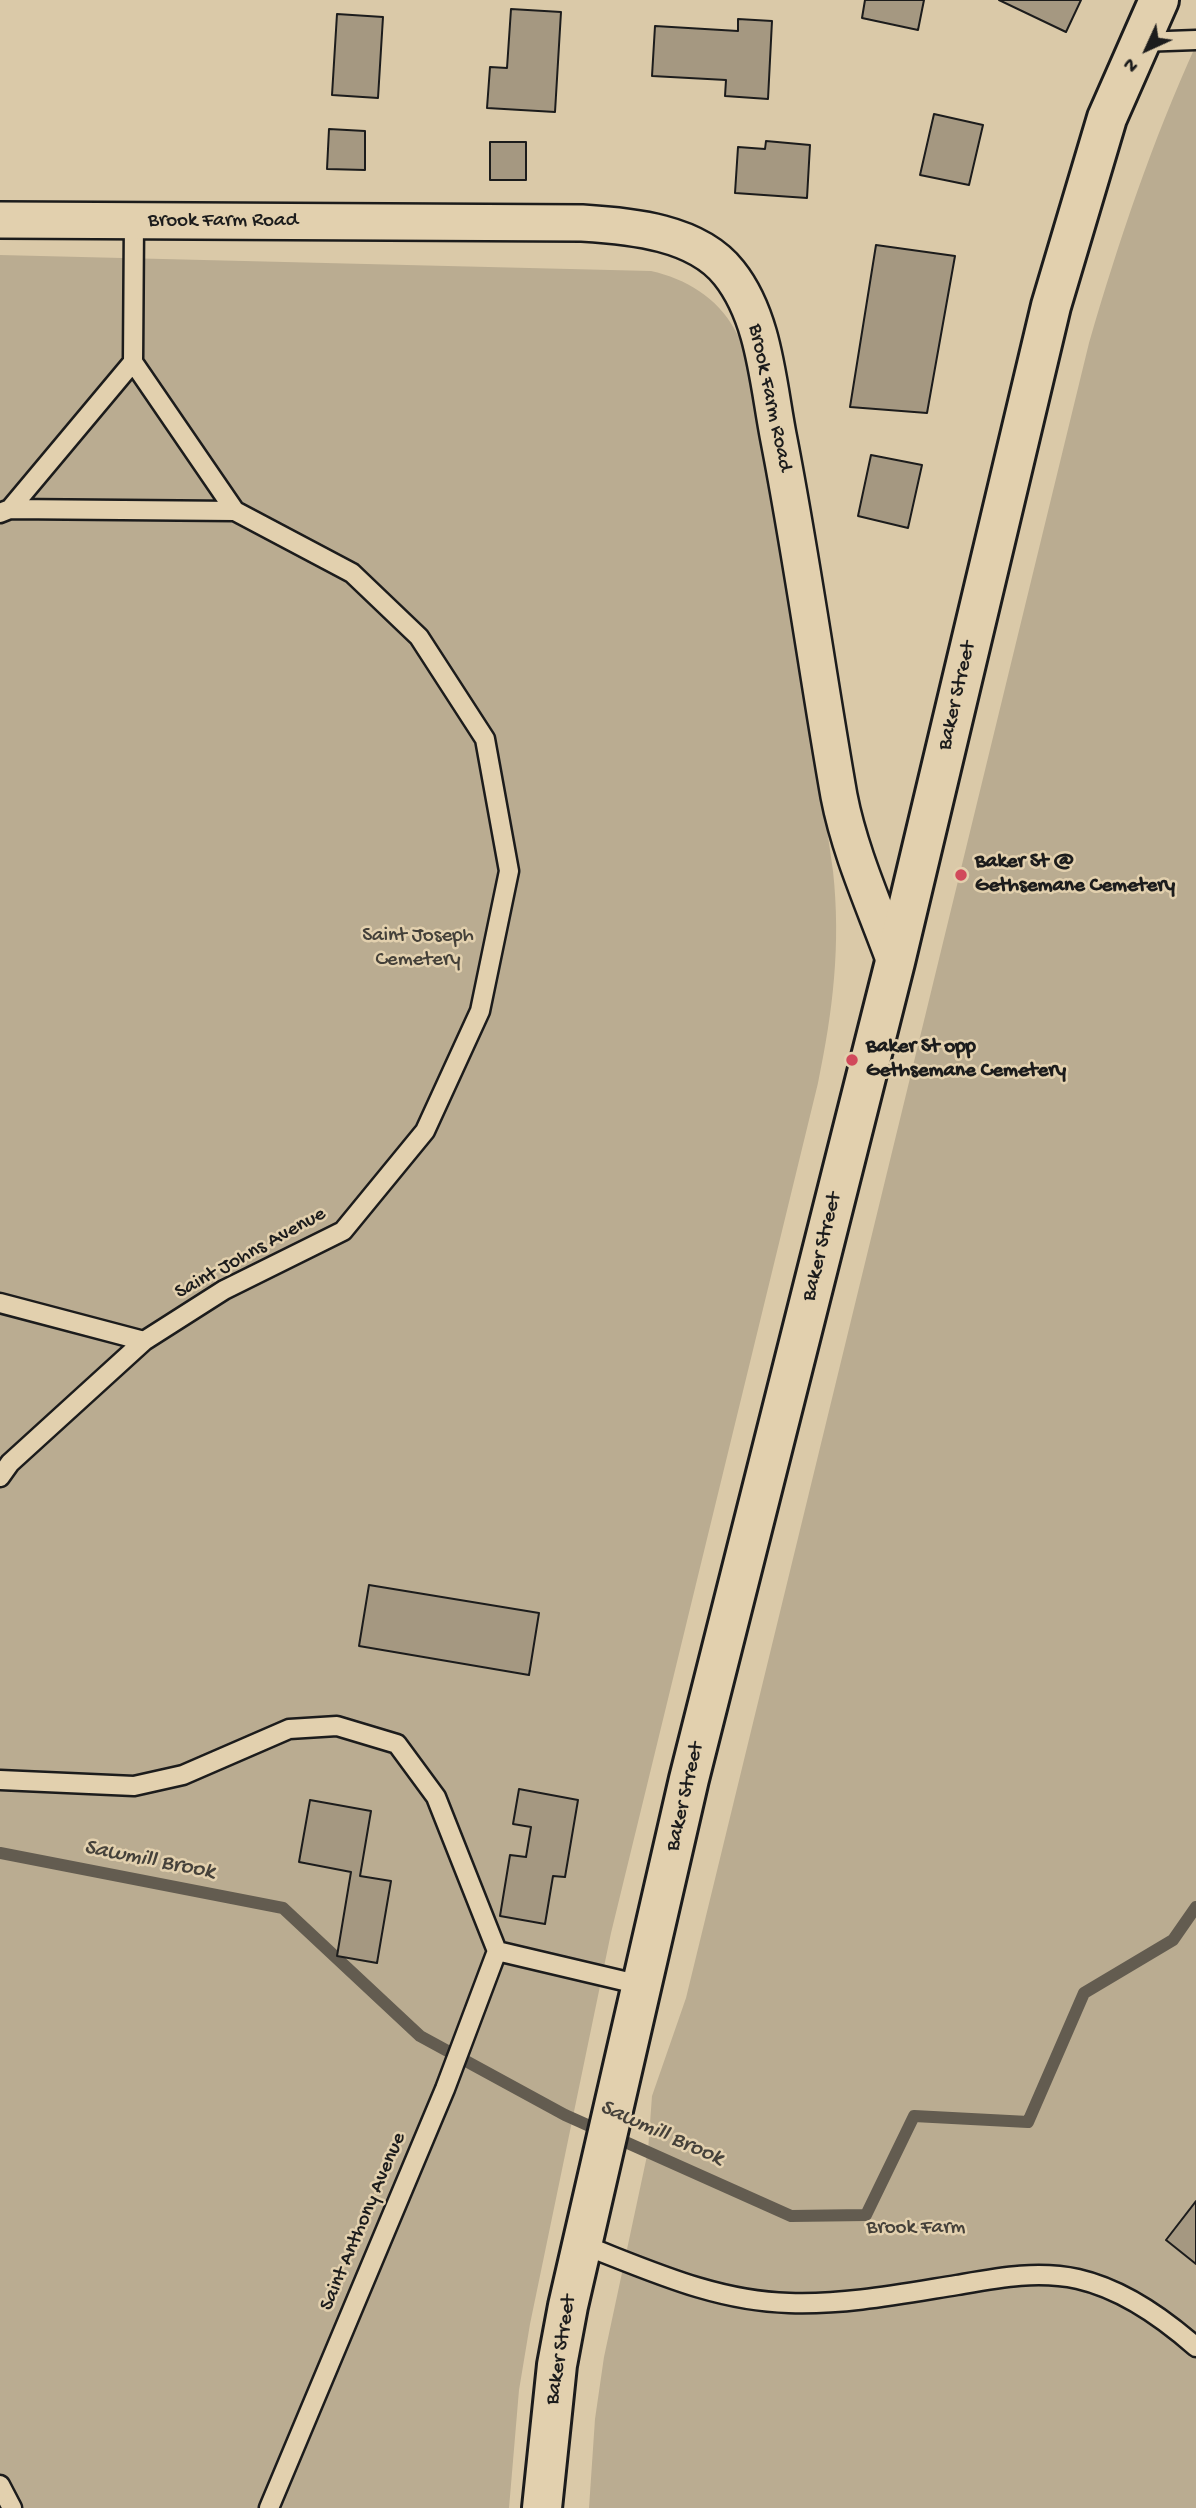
<!DOCTYPE html>
<style>
body{margin:0}
#map{position:relative;width:1196px;height:2508px;overflow:hidden;background:#dac9a8;font-family:"Gochi Hand",sans-serif}
canvas{display:block}
.north{position:absolute;left:1112px;top:14px;width:70px;height:70px;-webkit-text-stroke:5px #e2d0ae;paint-order:stroke;rotate:225deg;font-size:19px;font-weight:700;line-height:28px;text-align:center;color:#1c1c1c}
.north::after{content:'';display:block;margin:auto;width:24px;height:32px;background:#1c1c1c;clip-path:polygon(50% 0,100% 100%,50% 72%,0 100%)}
</style>
<div id="map">
<canvas width="1196" height="2508"></canvas>
<div class="north">N</div>
</div>
<script>
const c = document.querySelector('canvas').getContext('2d');
c.lineJoin = 'round';
function fill(path, color) { c.fillStyle = color; c.fill(path, 'evenodd'); }
function strokePath(path, color, width, dash) { c.strokeStyle = color; c.lineWidth = width; c.lineCap = dash ? 'butt' : 'round'; c.setLineDash(dash || []); c.stroke(path); }
function write(font, color, halo, rows, align = 'center') {
  c.font = font + ' "Gochi Hand",sans-serif'; c.lineWidth = 5; c.setLineDash([]); c.textBaseline = 'middle'; c.strokeStyle = halo; c.fillStyle = color; for (const [text, x, y, turn = 0] of rows) {
    c.save(); c.translate(x, y); c.rotate((+turn || 0) * Math.PI / 180); c.textAlign = isNaN(turn) ? turn : align; if (halo) c.strokeText(text, 0, 0); c.fillText(text, 0, 0); c.restore();
  }
}
fill(new Path2D(`
 M1196,45V2508H589L595,2419L604,2357L648,2151L652,2096L686,1998L1089,343C1119,240 1152,142 1196,45Z
 M0,255L651,271C686,279 717,297 735,330C760,376 763,437 772,489C796,616 815,743 833,871C841,945 833,1011 818,1083L611,1933L530,2324L519,2390L509,2508H0Z`), '#baac91');
strokePath(new Path2D(`
 M0,1853L283,1908L420,2036L565,2115L791,2216L866,2215L914,2116L1028,2122L1084,1993L1173,1940L1196,1907`), '#635c50', 12);
const building = new Path2D(`
 M865,0H924L918,30L862,18Z
 M999,0H1081L1066,32Z
 M511,9L561,12L555,112L487,108L490,67L507,68Z
 M337,14L383,17L378,98L332,95Z
 M738,19L772,21L768,99L725,96L726,80L652,76L655,26L738,31Z
 M934,114L983,125L969,185L920,175Z
 M329,129L365,131V170L327,169Z
 M766,141L810,145L807,198L735,193L738,147L765,149Z
 M490,142H526V180H490Z
 M876,245L955,256L927,413L850,407Z
 M871,455L922,465L908,528L858,516Z
 M369,1585L539,1613L529,1675L359,1646Z
 M519,1789L578,1800L565,1877L553,1876L545,1924L500,1916L510,1855L526,1857L531,1827L513,1824Z
 M310,1800L371,1811L360,1876L391,1881L377,1963L337,1956L351,1872L299,1862Z
 M1196,2201V2264L1166,2240Z`);
fill(building, '#a59881');
strokePath(building, '#1c1c1c', 2);
const service = new Path2D(`
 M1140,42L1196,40
 M133,362L235,511
 M10,509L133,362L134,222
 M0,513L10,509L235,511L352,573L419,637L485,739L509,871L480,1011L425,1131L343,1231L224,1290L144,1341L10,1463L0,1477
 M0,1303L144,1341
 M0,1780L134,1786L183,1775L289,1729L337,1726L397,1744L436,1797L497,1951L445,2089L269,2508
 M497,1951L641,1985
 M581,2244C649,2270 714,2301 789,2303C845,2305 901,2294 957,2285C997,2278 1037,2270 1078,2279C1122,2289 1162,2317 1196,2347
 M0,2485L12,2508`);
const minor = new Path2D(`
 M0,220L582,223C631,226 697,232 729,273C765,318 768,385 779,440C802,558 818,677 839,796C850,853 875,907 895,962`);
const tertiary = new Path2D(`
 M542,2508L557,2365L568,2306L689,1779L895,962L1051,306L1107,118L1159,0`);
strokePath(service, '#1c1c1c', 23);
strokePath(minor, '#1c1c1c', 40);
strokePath(tertiary, '#1c1c1c', 44);
strokePath(service, '#e2d0ae', 18);
strokePath(minor, '#e2d0ae', 35);
strokePath(tertiary, '#e2d0ae', 38);
for (const [x, y, r, color] of [
 [961,875,7,"#d1495b"],
 [852,1060,7,"#d1495b"]
]) { const dot = new Path2D(); dot.arc(x, y, r, 0, 2 * Math.PI); c.fillStyle = color; c.fill(dot); strokePath(dot, '#e2d0ae', 2.5); }
write('21px', '#1c1c1c', '#e2d0ae', [
 ["Brook Farm Road",223,222],
 ["Brook Farm Road",769,398,78],
 ["Baker Street",958,696,-77],
 ["Baker Street",823,1247,-76],
 ["Saint Johns Avenue",251,1254,-29],
 ["Baker Street",686,1797,-77],
 ["Saint Anthony Avenue",364,2222,-67],
 ["Baker Street",562,2350,-81]
]);
write('bold 21px', '#1c1c1c', '#e2d0ae', [
 ["Baker St @",975,863],
 ["Gethsemane Cemetery",975,887],
 ["Baker St opp",866,1048],
 ["Gethsemane Cemetery",866,1072]
], 'left');
write('21px', '#444039', '#e2d0ae', [
 ["Saint Joseph",418,937],
 ["Cemetery",418,961],
 ["Brook Farm",916,2229]
]);
write('italic 23px', '#45413a', '#e2d0ae', [
 ["Sawmill Brook",149,1861,11],
 ["Sawmill Brook",661,2134,24]
]);
</script>
